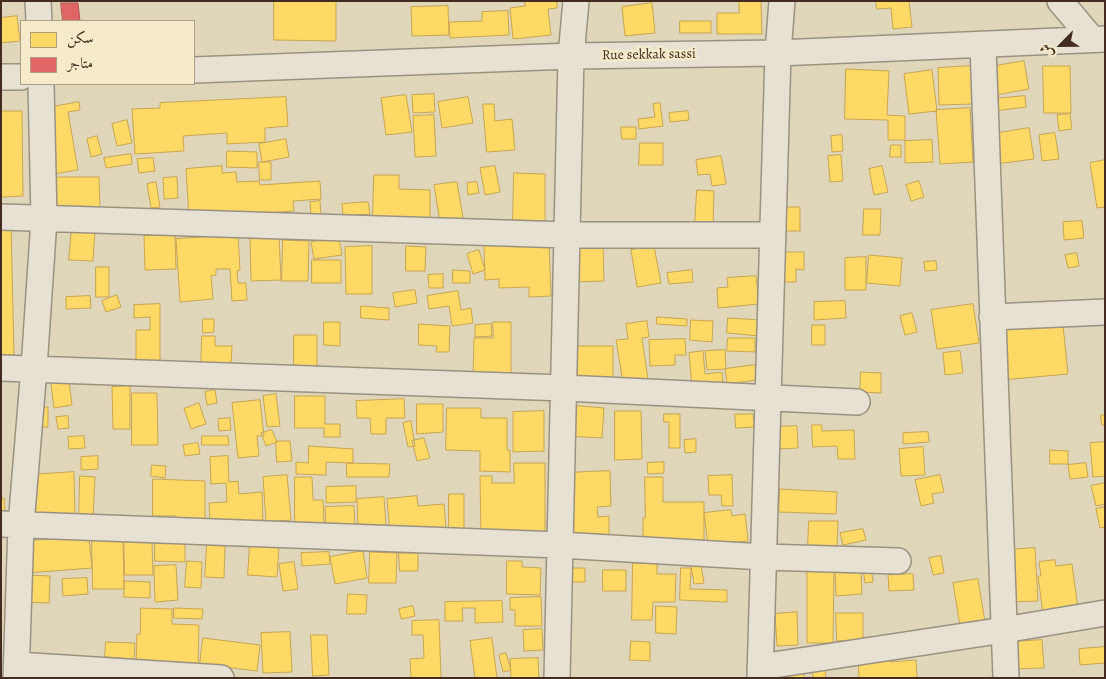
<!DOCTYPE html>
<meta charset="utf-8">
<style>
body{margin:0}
#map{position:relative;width:1106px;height:679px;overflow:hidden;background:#e0d7bb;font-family:Alegreya,Amiri,serif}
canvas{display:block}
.frame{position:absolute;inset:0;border:2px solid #442b21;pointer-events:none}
.legend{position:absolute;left:20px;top:20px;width:175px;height:65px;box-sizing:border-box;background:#f5eac9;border:1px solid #ae9e86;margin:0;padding:6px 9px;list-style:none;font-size:15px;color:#442b21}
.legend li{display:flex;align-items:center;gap:10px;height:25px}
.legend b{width:25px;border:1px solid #ae9e86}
.north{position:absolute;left:1036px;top:20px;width:50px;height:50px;-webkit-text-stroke:4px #f5eac9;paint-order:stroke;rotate:247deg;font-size:14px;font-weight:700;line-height:20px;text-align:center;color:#442b21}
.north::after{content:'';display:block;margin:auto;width:18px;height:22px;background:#442b21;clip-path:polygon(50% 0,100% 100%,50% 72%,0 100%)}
</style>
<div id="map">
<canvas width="1106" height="679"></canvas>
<div class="frame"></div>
<ul class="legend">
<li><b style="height:14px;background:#ffd966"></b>سكن</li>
<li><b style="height:14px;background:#e06666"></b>متاجر</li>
</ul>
<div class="north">ش</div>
</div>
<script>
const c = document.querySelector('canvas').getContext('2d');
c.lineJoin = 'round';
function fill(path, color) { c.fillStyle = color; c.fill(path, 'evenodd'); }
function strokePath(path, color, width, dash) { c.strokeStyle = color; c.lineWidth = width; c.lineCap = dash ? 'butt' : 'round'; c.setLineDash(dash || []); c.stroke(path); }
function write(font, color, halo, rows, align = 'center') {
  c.font = font + ' Alegreya,serif'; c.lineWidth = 5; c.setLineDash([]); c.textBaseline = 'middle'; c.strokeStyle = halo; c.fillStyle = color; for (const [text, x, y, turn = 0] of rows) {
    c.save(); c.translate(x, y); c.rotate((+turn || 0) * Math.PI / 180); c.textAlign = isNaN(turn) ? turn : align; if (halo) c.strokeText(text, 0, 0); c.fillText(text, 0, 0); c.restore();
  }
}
const homes = new Path2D(`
 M274,1H336V41L274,40Z
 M525,1H557V8L548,9L551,35L513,39L510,8L525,6Z
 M739,1H761L762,34H717V13H739Z
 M876,1H909L912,27L893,29L891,8L877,9Z
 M652,3L655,33L625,36L622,7Z
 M448,6L449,35L412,36L411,7Z
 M508,11L509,35L450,38L449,22L482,21V12Z
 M17,16L20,41L1,43V18Z
 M680,21H711V33H680Z
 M1024,61L1029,89L996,95L990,67Z
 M971,66L972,104L939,105L938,68Z
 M1043,66H1070L1071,113H1044Z
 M846,69L889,71L887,115L905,116V140H888V120L845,119Z
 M932,70L937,111L909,114L904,74Z
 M434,94L435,112L413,113L412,95Z
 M406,95L412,132L386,135L381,98Z
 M1025,96L1026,107L994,111L993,99Z
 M286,97L288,126L265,128V142L227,144V133L183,136L184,151L135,154L132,109L160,108V103Z
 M468,97L473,123L442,128L438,102Z
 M79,102L80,110L68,112L78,170L53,174L42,109Z
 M660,103L663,126L639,129L638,119L655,117L653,104Z
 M483,104H494L495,121L512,119L515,150L487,152Z
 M970,108L973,162L940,164L936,110Z
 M1,111H22L23,196L1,197Z
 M688,111L689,120L670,122L669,113Z
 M1070,114L1072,129L1059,131L1057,115Z
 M434,115L436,156L415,157L413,116Z
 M127,120L132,143L117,146L112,124Z
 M621,127H636V139H622Z
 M1029,128L1034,159L996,164L992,134Z
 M1055,133L1059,159L1042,161L1039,135Z
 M842,135L843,151L832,152L831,136Z
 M97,136L102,154L91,157L87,139Z
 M286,139L289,157L262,162L259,144Z
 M932,140L933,162L905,163V141Z
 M640,143H663V165H639Z
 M891,145H901V157H890Z
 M227,151L257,152V168L227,167Z
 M131,154L132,164L106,168L104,158Z
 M841,155L843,181L830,182L828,156Z
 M721,156L726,184L712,186L710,174L698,175L696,160Z
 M153,158L155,171L139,173L137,159Z
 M1105,160V207L1097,208L1090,163Z
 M259,162H271V180H260Z
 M222,166V173L236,172L237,182L259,181L260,185L320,181L321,199L293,201L294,211L189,218L186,169Z
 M495,166L500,192L485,195L480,168Z
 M882,166L888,192L874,195L869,169Z
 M514,173L545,174V221L513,220Z
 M374,175H399V189L430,190V219H373Z
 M55,177H99L100,211H55Z
 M177,177L178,198L164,199L163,178Z
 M919,181L924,197L911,201L906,185Z
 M156,182L160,207L151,208L147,184Z
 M457,182L463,218L440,222L434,185Z
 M477,182L479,193L468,195L467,183Z
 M697,190L714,191L713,226L695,225Z
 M320,201L321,216H311L310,202Z
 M368,202L370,214L343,216L342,204Z
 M781,207H800V231H782Z
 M864,209H881L880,235H863Z
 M1082,221L1084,238L1064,240L1063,222Z
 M1,223H11L14,355H1Z
 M72,228L95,230L93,261L69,260Z
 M175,235L176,269L145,270L144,236Z
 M238,235L240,270L237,271L238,283H246L247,300L232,301L230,269H216V275L211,276L213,299L180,302L176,239Z
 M279,236L281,280L251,281L250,237Z
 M339,238L342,255L314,259L311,242Z
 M283,240L309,241L308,281H282Z
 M549,244L551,296L529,297V287L499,288V279L485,280L484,246Z
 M603,245L604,281L572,282L570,246Z
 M372,246V294H346L345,247Z
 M406,246L426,247L425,271H406Z
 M654,246L661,283L637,287L631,250Z
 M479,250L485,270L473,274L467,254Z
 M779,252H804V270L796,269V282H778Z
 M1077,253L1079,266L1068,268L1065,255Z
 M869,255L902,258L900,286L867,283Z
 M866,257V290H845V258Z
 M312,260H341V283H312Z
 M936,261L937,270L925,271L924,262Z
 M96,267H109V297H96Z
 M453,270L470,271V283H453Z
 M692,270L693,282L669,284L667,273Z
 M443,274V288H429L428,275Z
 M756,276L759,304L718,308L717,288L728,287L727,278Z
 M415,290L417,303L395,307L393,293Z
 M458,291L461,310L471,308L473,323L452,326L449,306L429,309L427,296Z
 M117,295L121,307L106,312L102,301Z
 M90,296L91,308L66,309V297Z
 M845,301L846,318L814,320V302Z
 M160,304V363L136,364V330H150V317L134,318V305Z
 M973,304L979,343L937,349L931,310Z
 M361,306L389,308V320L361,318Z
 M912,313L917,332L905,335L900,316Z
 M657,317L687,319V326L657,324Z
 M728,318L761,320L760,336L727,333Z
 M203,319H214V332L203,333Z
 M691,320L713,321L712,342L690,340Z
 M647,321L649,337L642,338L648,380L623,383L616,340L628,339L626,324Z
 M324,322H340V346L324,345Z
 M493,322H511V380L473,379L474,338H493Z
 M419,324L450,326L449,352H436L437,346L419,345Z
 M491,324L492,336L475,337V325Z
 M812,325H825V345H812Z
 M1063,325L1068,374L1002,380L997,331Z
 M294,335H317V369H294Z
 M202,336H215V346H232L231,368L201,367Z
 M728,338H755V352L727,351Z
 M685,339L686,355H675V365L650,366L649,340Z
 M569,346H613V381H569Z
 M725,350L726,369L707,370L705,351Z
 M703,351L705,374L722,372L723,384L692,387L689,353Z
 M960,351L963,373L945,375L943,353Z
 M755,365L757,380L727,384L725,369Z
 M861,372L881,373V393L860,392Z
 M69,381L72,405L54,408L51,384Z
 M130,386V429H113L112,387Z
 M215,390L217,403L207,405L205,392Z
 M132,393H157L158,445H132Z
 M276,394L280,426L267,427L263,396Z
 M295,396H325V424H340V437H324V428H295Z
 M404,399L405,418H386V434H371L370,418H357L356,401Z
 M260,400L264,436H257L259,456L238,458L232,403Z
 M199,403L206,424L191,429L184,409Z
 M417,404H443V432L417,434Z
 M569,405L604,408L602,438L567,436Z
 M35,407H48V427H35Z
 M447,408H481V418H507V450H510V472L480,471V451L446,450Z
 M544,411V451L513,452V412Z
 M615,411H641L642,459L615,460Z
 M664,414H680V448H669V422H664Z
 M735,414H753L754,427L736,428Z
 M1101,415H1105V425H1102Z
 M68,416L69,428L58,429L56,417Z
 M230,418L231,430L219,431L218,419Z
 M411,421L415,446L408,447L403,423Z
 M812,425H822V431L854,430L855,459H838L837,446L813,447Z
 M797,426L798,448L777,449L775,427Z
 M272,430L277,442L266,446L261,433Z
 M928,432L929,442L903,444V433Z
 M84,436L85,448L69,449L68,437Z
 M202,436H228L229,445H202Z
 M424,438L430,458L417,461L412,441Z
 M696,439V452L685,453L684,440Z
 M276,441H290L292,461L277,462Z
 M1105,442V476L1093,477L1090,443Z
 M198,443L200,454L185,456L183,445Z
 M309,446L353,449V463L326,462V475L296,474V462L308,463Z
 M923,447L925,475L901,476L899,449Z
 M1050,450L1068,451V464H1050Z
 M98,456V469L81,470V457Z
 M228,456L229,482L238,481L239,494L262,492L263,520L210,523L209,503L227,502L226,483L211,484L210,457Z
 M664,462V473L648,474L647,463Z
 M347,463L390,464L389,477H347Z
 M514,463H545V536L481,537L480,476H492V483H514Z
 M1086,463L1088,477L1070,479L1068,465Z
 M152,465L166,466L165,478L151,476Z
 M610,471L611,506L597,507L598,517L609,516V537L567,539L564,473Z
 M74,472L75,514L29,515L28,475Z
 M287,475L291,520L266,522L263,477Z
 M732,475L733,506H722L721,495H709L708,476Z
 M940,475L944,492L932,494L934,503L921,506L915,480Z
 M80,476L95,477L93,519H79Z
 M295,477H312L313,500H323L324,523L295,524Z
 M645,477H663V502H704V540H643V518H645Z
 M153,479L205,481V520H176V516H153Z
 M1105,483V504L1096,506L1091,486Z
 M356,486V502L326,503V487Z
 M780,489L837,492L836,514L779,512Z
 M449,494H464V536H449Z
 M417,496L418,506L444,504L446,529L390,534L387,499Z
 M384,497L386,525L358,526L357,499Z
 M1,498H4L5,512H1Z
 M354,506L355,524L326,525L325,507Z
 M1105,507V527L1100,528L1096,509Z
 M731,510L732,516L745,514L748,541L708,545L704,513Z
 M809,521H838L837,547H808Z
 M863,529L866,540L843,545L840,533Z
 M89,538L92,568L26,573L24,541Z
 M92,539H123L124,589H93Z
 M124,541H152L153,575H125Z
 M155,543H185V562L155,561Z
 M250,543L279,546L277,577L248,575Z
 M207,545L225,546L224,578L205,577Z
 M1035,548L1038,601L1008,602L1006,550Z
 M363,551L367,578L335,584L330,557Z
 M329,552L330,564L302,566L301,553Z
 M370,552L397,553L396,583H369Z
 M399,553H418V571H400Z
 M941,556L944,573L933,575L929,558Z
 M1055,560L1056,566L1072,564L1078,609L1043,614L1038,576H1041L1039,562Z
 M187,561L202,562L201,588L185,587Z
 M507,561H522V567L541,568L540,595L507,594Z
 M294,562L298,589L283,591L279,564Z
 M633,563H657V574H676L675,602H653L652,620H632Z
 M176,565L178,600L155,602L154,566Z
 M701,565L704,583L694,584L691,566Z
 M871,567L873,582L865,583L863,569Z
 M568,568H585V582H568Z
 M681,568H691L690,589L727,590V602L680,600Z
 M603,570H626V591H603Z
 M861,570L862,594L836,596L835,571Z
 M834,571L833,643H807V572Z
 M913,574L914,590L889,591L888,575Z
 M25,575L50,576L49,603L24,602Z
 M87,578L88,594L63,596L62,579Z
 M978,579L985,622L960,626L953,583Z
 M125,581L150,582V598L124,597Z
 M348,594L367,595L366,614H347Z
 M541,597L542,626H515V610H510V598Z
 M502,601L503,622L475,623V608H462L463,621H445V602Z
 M413,606L415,616L401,619L399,609Z
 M656,606L677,607L676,634L656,633Z
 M141,608L172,609V624L199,625L198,669L136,665L137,634H140Z
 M174,608L203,609L202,619L174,618Z
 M797,612L798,645L777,646L775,614Z
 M836,613H863V640L837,641Z
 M439,620L441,678H411L410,659L424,658L423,635H412V621Z
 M542,629L543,650L524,651L523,630Z
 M290,632L292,672L263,673L261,633Z
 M311,635H327L329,675L313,676Z
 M203,638L260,645L257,671L200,664Z
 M492,638L497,678H475L470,641Z
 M1042,640L1044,668L1013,669L1011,642Z
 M631,641L650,642V661L630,660Z
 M106,642L135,643L134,659L105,657Z
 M1105,647V663L1080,665L1079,649Z
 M506,653L511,670L503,672L499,655Z
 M889,657L890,662L916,660L917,678H859L858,659Z
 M538,658L539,678H511L510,659Z
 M825,666L826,678H813L812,667Z
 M804,667V678H770Z`);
fill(homes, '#ffd966');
strokePath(homes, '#c7a551', 1);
const shops = new Path2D(`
 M61,3H78L80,21H63Z`);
fill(shops, '#e06666');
strokePath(shops, '#b15451', 1);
const minor = new Path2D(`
 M38,1L39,21
 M1060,1L1092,39
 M983,46L1006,678
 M194,70L571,56L778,53L1105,39
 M1,77H21
 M1,217L567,235H773
 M992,317L1105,312
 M1,368L564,388L857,402
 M1,524L560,545L764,557L898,561
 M17,665L221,678
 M760,667L1004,630L1105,613
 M16,678L21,525L34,368L44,219L41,84
 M557,678L571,56L576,1
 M760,678L778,53L782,1`);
strokePath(minor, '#9a9281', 28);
strokePath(minor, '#e6e1d3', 25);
write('14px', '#442b21', '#f5eac9', [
 ["Rue sekkak sassi",649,55,-1]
]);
</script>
